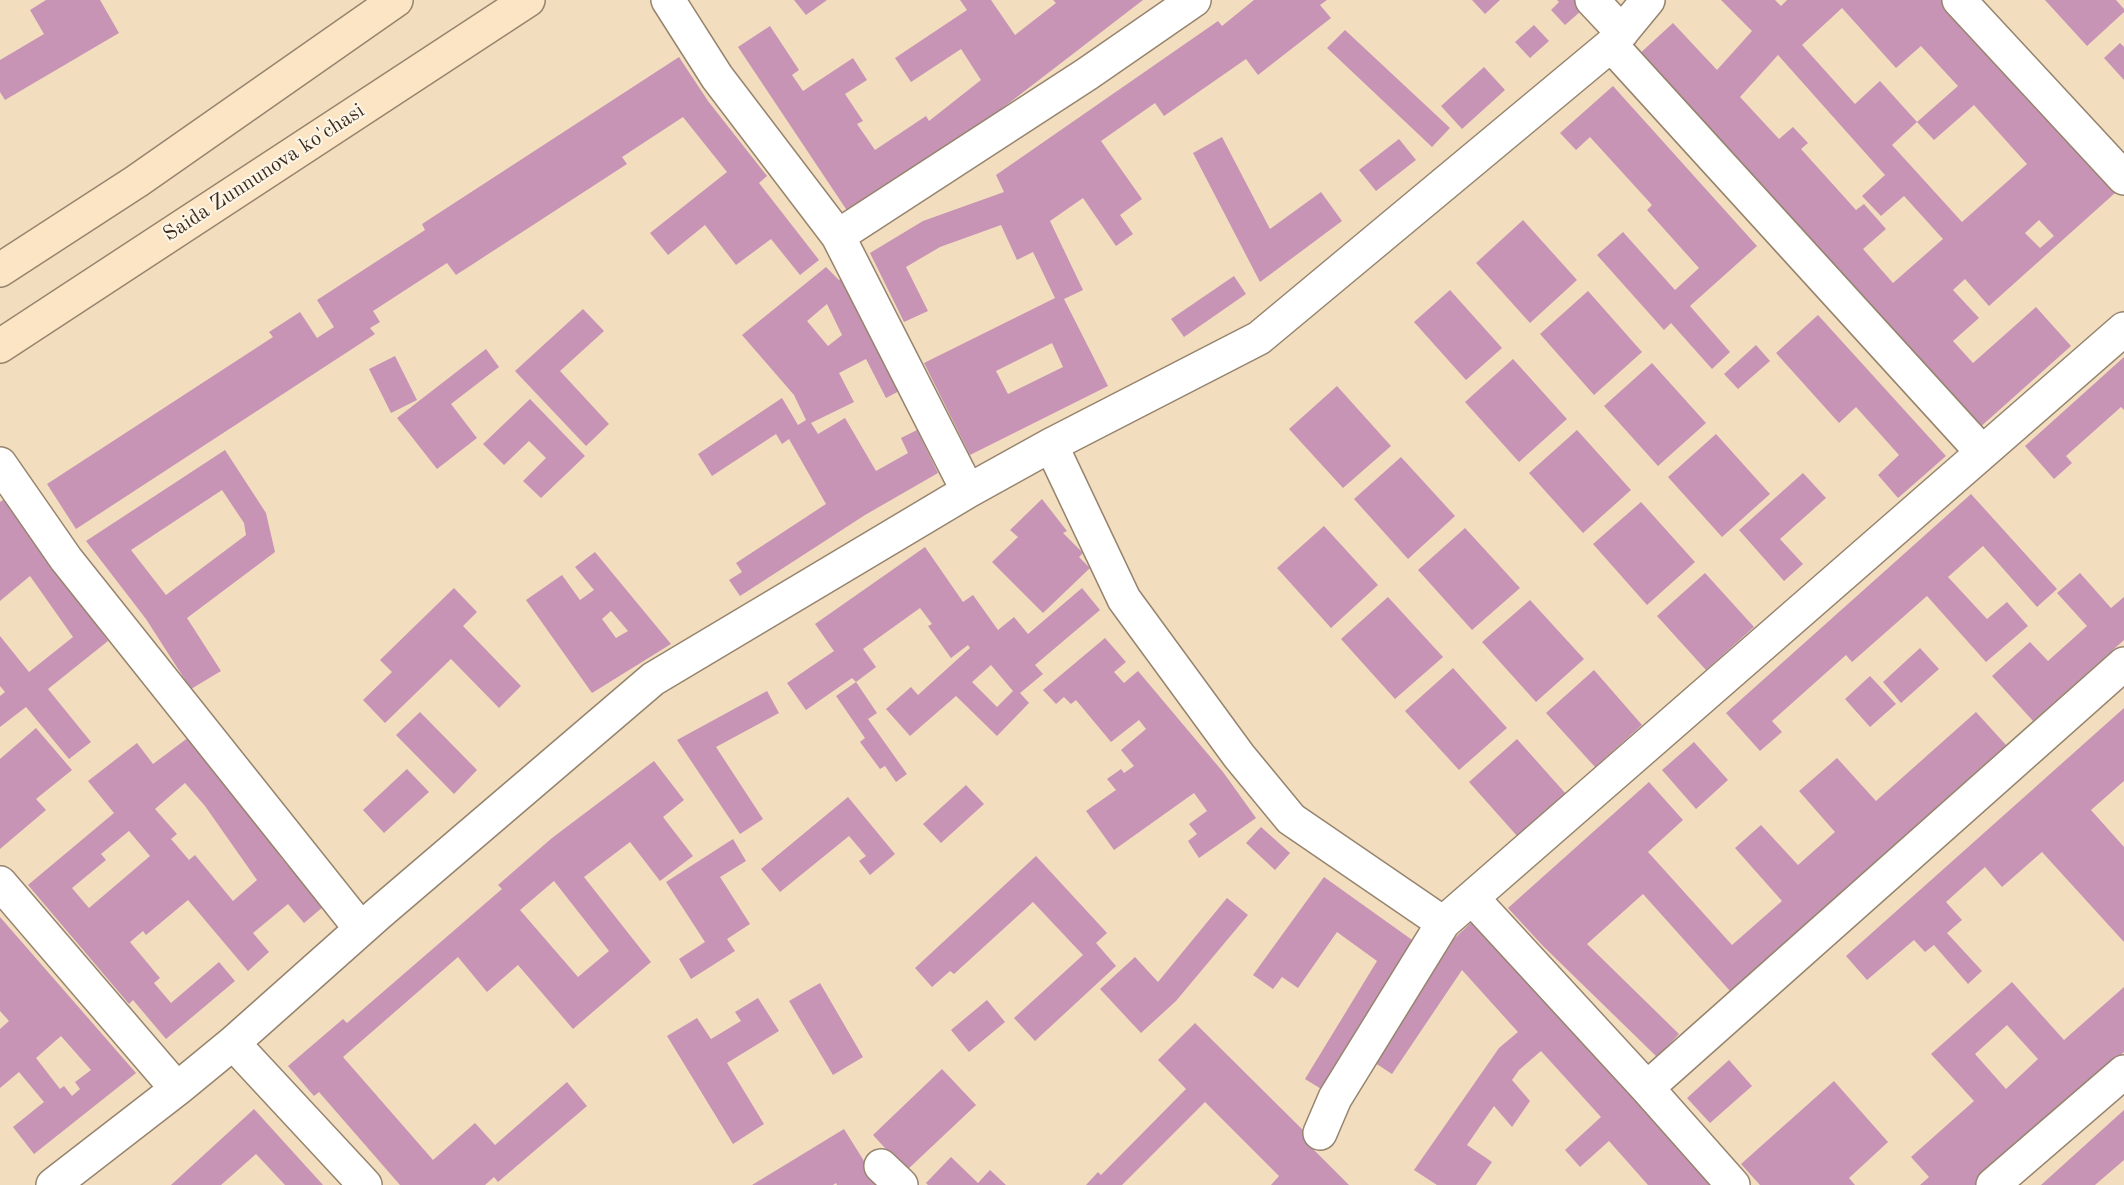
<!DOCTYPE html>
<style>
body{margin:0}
canvas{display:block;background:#f2ddbe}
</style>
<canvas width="2124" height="1185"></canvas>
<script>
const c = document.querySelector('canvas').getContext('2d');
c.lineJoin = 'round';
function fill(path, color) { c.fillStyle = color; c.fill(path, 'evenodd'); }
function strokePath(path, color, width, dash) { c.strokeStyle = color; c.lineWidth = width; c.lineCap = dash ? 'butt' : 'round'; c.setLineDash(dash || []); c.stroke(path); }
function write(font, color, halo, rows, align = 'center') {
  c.font = font + ' "Old Standard TT",serif'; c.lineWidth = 4.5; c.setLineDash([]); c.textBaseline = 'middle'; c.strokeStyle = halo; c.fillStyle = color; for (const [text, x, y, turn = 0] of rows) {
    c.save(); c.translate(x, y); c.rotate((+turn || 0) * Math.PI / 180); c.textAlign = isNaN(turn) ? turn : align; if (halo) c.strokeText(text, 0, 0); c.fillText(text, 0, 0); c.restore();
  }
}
fill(new Path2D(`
 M46,0H100L119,33L5,100L0,92V60L44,34L30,10Z
 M794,0H827L806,15Z
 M960,0H991L1015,35L1056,3L1053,0H1143L948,150L850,215L738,47L770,26L799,70L792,75L803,91L853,58L867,80L845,94L863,121L857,124L875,150L926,116L929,121L981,80L961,49L911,82L895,58L967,10Z
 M1254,0H1327L1320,5L1331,18L1258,75L1246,59L1164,116L1155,103L1101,141L1142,199L1120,215L1133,234L1116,246L1083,198L1050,221L1083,290L1064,299L1108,386L970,455L924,363L1055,298L1033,252L1017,260L1001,225L940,247L906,267L928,311L904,322L870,253L923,221L1004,192L996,175L1218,21L1222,26ZM1052,343L1063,367L1008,394L996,371Z
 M1472,0H1500L1485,14Z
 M1557,0H1585L1589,4L1565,25L1551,10L1559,2Z
 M1721,0H1775L1781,6L1787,0H1941L2115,193L1989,306L1965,279L1953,290L1979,318L1953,341L1973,363L2036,307L2071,346L1978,429L1636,57L1673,23L1717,70L1752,31ZM1842,8L1896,68L1921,46L1958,86L1917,122L1934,140L1974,105L2027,164L1962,222L1892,145L1917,122L1880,81L1855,104L1802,45ZM1778,55L1885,175L1862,196L1881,216L1904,196L1943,239L1893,283L1863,249L1886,229L1864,204L1856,210L1801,149L1808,143L1793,127L1779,139L1740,97ZM2039,220L2054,236L2040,248L2025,233Z
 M2045,0H2116L2124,9V12L2087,46Z
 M1534,25L1549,41L1530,58L1515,42Z
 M1345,30L1450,128L1432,147L1327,48Z
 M2120,43L2124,47V80L2104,58Z
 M679,57L708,101L767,176L759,183L819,260L800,275L771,239L736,265L705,225L668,255L650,233L727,172L683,117L622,157L627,164L456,275L447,263L373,311L380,322L370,328L375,334L76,529L47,484L273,337L269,332L300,312L317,338L334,327L317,300L425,230L422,224Z
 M1484,67L1505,90L1462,129L1441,106Z
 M1613,86L1757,246L1690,306L1730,352L1712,369L1671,323L1664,330L1597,255L1623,232L1675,290L1699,268L1647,210L1652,205L1590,137L1576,150L1560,133Z
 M1222,137L1270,229L1321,192L1342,221L1260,282L1193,153Z
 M1399,139L1416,160L1376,191L1359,170Z
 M1523,220L1577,280L1530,323L1476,263Z
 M826,267L839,280L847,275L901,390L886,398L866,359L839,373L854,402L811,423L818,434L845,418L876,471L908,453L901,438L917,430L938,473L865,515L740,596L729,580L742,572L736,563L826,504L789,439L782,444L776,434L712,476L698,454L782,398L798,425L806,420L794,395L742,335ZM827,304L842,335L828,346L807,321Z
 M1234,276L1246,294L1184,337L1171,319Z
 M1450,290L1502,348L1466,380L1414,322Z
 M1588,291L1642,352L1594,395L1540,334Z
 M583,309L604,331L560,371L609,424L586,446L515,371Z
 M1818,315L1946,456L1898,498L1878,475L1899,455L1856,407L1839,423L1776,353Z
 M1756,345L1770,361L1738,389L1724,374Z
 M486,349L499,367L451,404L477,438L437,469L397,418Z
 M395,356L417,400L391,413L369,369Z
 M2124,357V410L2121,407L2066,456L2072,463L2054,479L2025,446Z
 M1513,359L1567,419L1519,462L1465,402Z
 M1652,363L1706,423L1658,466L1604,406Z
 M1337,386L1391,446L1343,488L1289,429Z
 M530,399L585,456L541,498L523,481L546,458L529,441L504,465L483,444Z
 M1577,430L1631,490L1583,533L1529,473Z
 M1716,434L1770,494L1722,537L1668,477Z
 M225,450L266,513L275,552L187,618L221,671L191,689L146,619L86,541ZM222,490L244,523L246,535L166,595L131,550Z
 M1401,457L1455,516L1408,559L1354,499Z
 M1803,473L1826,498L1780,539L1803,564L1784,581L1739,530Z
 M1971,494L2057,589L2037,607L1983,546L1948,577L1987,619L2007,602L2028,626L1986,662L1927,596L1852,662L1846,655L1772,721L1782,732L1760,751L1726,713Z
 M6,498L108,641L48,689L91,742L69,759L26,707L0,727V696L5,692L0,686V636L29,672L73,637L30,576L0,601V502Z
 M1042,499L1067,531L1063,533L1083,553L1079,557L1090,568L1043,613L992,562L1018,537L1010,530Z
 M1641,502L1695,562L1647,605L1593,544Z
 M1324,526L1378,585L1331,628L1277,568Z
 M1465,528L1520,588L1472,630L1418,570Z
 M925,547L963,602L973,595L998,630L1014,617L1028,634L1082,588L1100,610L1035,665L1043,674L1020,693L1029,703L997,736L956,696L910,736L886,709L911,687L918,695L970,648L968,645L951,658L928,626L932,624L920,608L863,649L876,667L856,682L877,713L868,719L907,774L896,782L885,766L880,769L860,742L865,738L836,696L856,682L852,678L806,710L787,683L834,651L815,624ZM991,665L1013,691L997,707L972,682Z
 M595,552L671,644L592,693L526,600L562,575L580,600L594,590L575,567ZM611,611L628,631L616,638L602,619Z
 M1705,573L1754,627L1706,670L1657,616Z
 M2080,573L2111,608L2124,597V640L2033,721L1992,676L2030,642L2048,661L2087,626L2057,593Z
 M454,588L477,612L463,626L521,686L499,708L451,659L385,723L363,700L392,672L380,660Z
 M1388,597L1443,657L1395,699L1341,639Z
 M1530,600L1584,659L1536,702L1482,642Z
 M1105,638L1126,662L1114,672L1124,683L1138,671L1223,772L1256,818L1199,858L1188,841L1197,834L1189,824L1207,811L1194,793L1114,850L1086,811L1116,790L1107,779L1121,769L1124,773L1134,766L1121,750L1146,729L1139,720L1111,742L1076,700L1071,704L1064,697L1056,704L1043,690Z
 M1920,648L1939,669L1901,703L1883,682Z
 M1453,668L1507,728L1459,770L1405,711Z
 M1594,670L1642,725L1595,767L1546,713Z
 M1870,676L1896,704L1870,727L1845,699Z
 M767,691L779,713L716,747L763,819L740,834L677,740Z
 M2124,708V781L2091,810L2124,847V942L2042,852L2002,887L1985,867L1946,902L1962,920L1947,933L1982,971L1968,984L1934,945L1925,952L1914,940L1867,980L1846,956Z
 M420,712L477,770L454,794L396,735Z
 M1976,712L2006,745L1730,991L1643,894L1587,944L1679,1034L1657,1057L1543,946L1508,908L1649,782L1683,820L1648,852L1732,945L1782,901L1735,848L1761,825L1798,865L1835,832L1799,791L1837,758L1876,801Z
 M36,728L72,770L36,799L46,810L0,849V759Z
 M189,737L230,785L282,859L323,907L304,923L288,904L253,933L269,952L248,971L188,900L146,935L143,931L130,942L160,978L154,983L171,1003L219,962L235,981L166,1039L133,1000L129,1004L28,885L114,813L88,781L137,743L153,764ZM185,783L205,806L257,880L233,901L195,855L189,860L171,839L177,834L155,809ZM129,831L150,856L89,908L72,888L106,860L101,854Z
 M1517,739L1566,794L1518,837L1469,782Z
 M1694,742L1728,780L1696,809L1662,770Z
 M654,761L684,800L663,817L693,856L660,881L630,842L584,877L651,962L573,1029L518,965L487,992L458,957L343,1057L433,1160L475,1123L495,1145L567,1082L587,1106L498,1182L494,1177L485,1185H400L319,1092L314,1096L288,1066L343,1019L347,1023L443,940L502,889L498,885L552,838ZM554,881L609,951L578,977L520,910Z
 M407,769L429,792L384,833L363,810Z
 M966,785L984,804L941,843L923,824Z
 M848,797L895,854L870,875L859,861L866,856L849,836L780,892L761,869Z
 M1261,827L1290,853L1275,870L1246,843Z
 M733,839L746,861L720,877L750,924L727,939L735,951L691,979L679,959L705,942L666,882Z
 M1036,856L1107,933L1096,943L1116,966L1035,1041L1014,1018L1083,955L1033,902L954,974L950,971L932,987L915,968Z
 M1324,877L1422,947L1331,1095L1305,1079L1377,961L1337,932L1298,988L1282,977L1273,989L1253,975Z
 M1227,898L1248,915L1176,1001L1141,1033L1100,989L1135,957L1158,982Z
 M0,917L136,1073L34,1154L13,1127L44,1102L19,1072L0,1088V1029L9,1021L0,1011ZM61,1036L91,1070L75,1082L80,1089L72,1096L64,1086L60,1089L36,1058Z
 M1476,918L1716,1185H1648L1609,1141L1580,1167L1565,1150L1601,1117L1541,1051L1519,1070L1512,1080L1530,1101L1512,1127L1494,1106L1467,1145L1492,1162L1476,1185H1437L1414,1170L1499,1048L1518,1032L1462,970L1392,1074L1369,1059L1443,949Z
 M2012,982L2064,1040L2124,987V1052L1975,1185H1920L1929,1177L1911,1157L1974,1101L1931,1054ZM2007,1025L2038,1059L2006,1089L1975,1054Z
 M820,983L863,1057L833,1075L789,1001Z
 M758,998L779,1031L727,1063L764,1124L733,1144L667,1036L697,1018L711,1039L741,1021L735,1012Z
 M987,1000L1005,1022L969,1052L951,1030Z
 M1195,1023L1314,1141L1310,1146L1349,1185H1271L1279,1176L1205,1102L1122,1185H1086L1098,1172L1101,1175L1186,1089L1158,1060Z
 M1729,1060L1752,1086L1710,1123L1687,1098Z
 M942,1069L976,1105L906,1171L873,1135Z
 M1834,1081L1888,1142L1849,1178L1855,1185H1760L1741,1164Z
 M254,1109L323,1185H285L256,1154L221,1185H171Z
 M2124,1110V1160L2095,1185H2041Z
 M844,1129L879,1185H837L836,1183L833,1185H752Z
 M951,1157L978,1183L990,1170L1006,1185H928L926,1183Z`), '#c794b6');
const street = new Path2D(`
 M668,0L717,77L838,236L968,491
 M1592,0L1622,32
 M1959,0L2124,178
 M1611,45L1982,452
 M838,236L1087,74L1194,0
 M1051,445L1124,599L1239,756L1291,819L1443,923L2124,329
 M0,464L66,559L361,929
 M0,883L177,1089
 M1472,898L1647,1088L1733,1185
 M233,1043L365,1185
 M1647,1088L2124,664
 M1320,1133L1335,1098L1443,923
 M881,1166L901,1185
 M53,1185L177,1089L233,1043L378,914L653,679L968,491L1051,445L1259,338L1611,45L1648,0
 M1993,1185L2124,1072`);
const secondary = new Path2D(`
 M0,270L137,181L396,0
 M0,346L528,0`);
strokePath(street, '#96846e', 36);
strokePath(secondary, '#96846e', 36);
strokePath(street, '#fff', 33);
strokePath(secondary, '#fce5c4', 33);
write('21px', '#3b2a1e', '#fcf5e5', [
 ["Saida Zunnunova ko'chasi",264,173,-33]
]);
</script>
